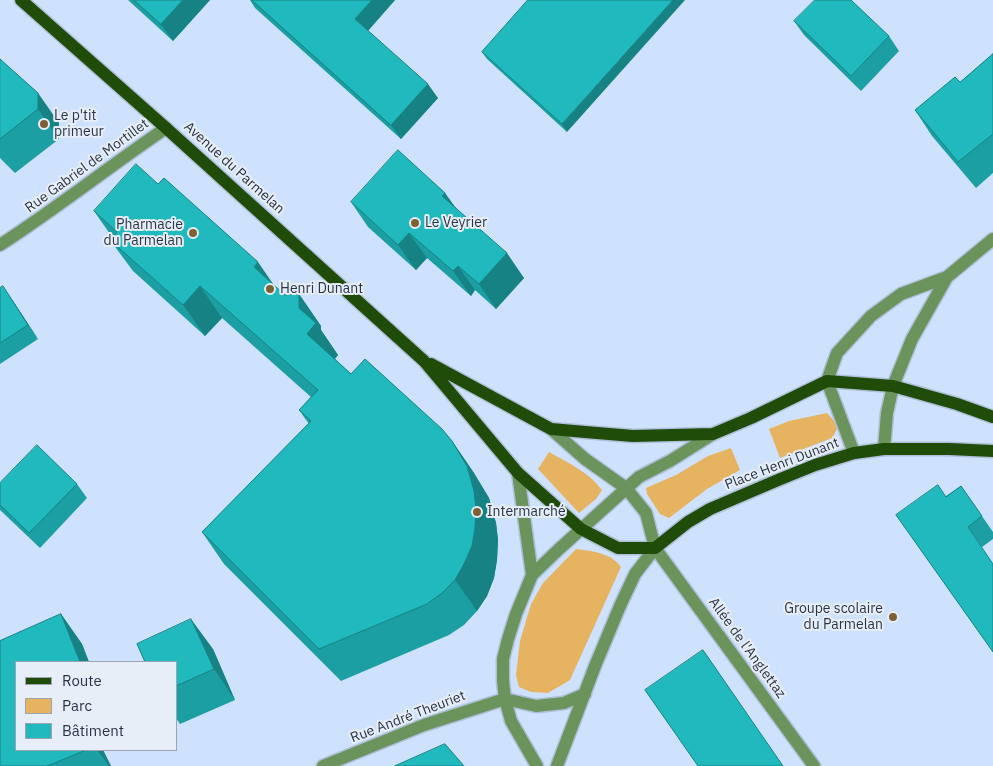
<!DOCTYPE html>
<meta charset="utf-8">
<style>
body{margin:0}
#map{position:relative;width:993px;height:766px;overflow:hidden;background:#cfe2fd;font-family:"IBM Plex Sans",sans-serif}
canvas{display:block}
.legend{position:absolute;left:15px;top:661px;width:162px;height:90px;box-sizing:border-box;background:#e7eef7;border:1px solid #9ba4b1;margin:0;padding:6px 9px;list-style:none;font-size:15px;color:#293547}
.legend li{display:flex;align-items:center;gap:10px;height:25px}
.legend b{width:25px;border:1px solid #9ba4b1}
</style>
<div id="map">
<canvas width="993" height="766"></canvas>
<ul class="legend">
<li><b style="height:6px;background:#204c0a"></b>Route</li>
<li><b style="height:14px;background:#e6b361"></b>Parc</li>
<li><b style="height:14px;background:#20b9bd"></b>Bâtiment</li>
</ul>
</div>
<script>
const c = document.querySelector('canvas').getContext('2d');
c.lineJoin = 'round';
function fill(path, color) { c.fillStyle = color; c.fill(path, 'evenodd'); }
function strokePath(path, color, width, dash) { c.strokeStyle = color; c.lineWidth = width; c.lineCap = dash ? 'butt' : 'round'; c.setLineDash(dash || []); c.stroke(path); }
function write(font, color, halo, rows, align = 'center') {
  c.font = font + ' "IBM Plex Sans",sans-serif'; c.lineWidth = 4; c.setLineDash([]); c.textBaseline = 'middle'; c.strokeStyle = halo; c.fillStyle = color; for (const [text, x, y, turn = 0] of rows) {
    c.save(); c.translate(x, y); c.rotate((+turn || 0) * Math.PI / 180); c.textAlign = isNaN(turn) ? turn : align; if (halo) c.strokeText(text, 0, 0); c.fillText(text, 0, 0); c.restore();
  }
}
fill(new Path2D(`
 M827,413L835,422L837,429L832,438L780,458L769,429L789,421Z
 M731,448L740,470L707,489L669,518L660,514L647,494L646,488L676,475L708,456Z
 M549,452C568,463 589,472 602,490L596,499L579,513L538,469Z
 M576,549C593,551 611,553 621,567L570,680L548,693L531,692L519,687L516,675L520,641L531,604L543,583Z`), '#e6b361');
const minor = new Path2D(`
 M0,245C57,208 110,166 166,128
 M551,429L585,459L626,488L646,513L655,548L814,766
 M884,449L887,413L893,386L912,339L947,277
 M854,453L827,381L837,353L871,316L901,294L947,277L993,239
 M518,473L532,575
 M323,766L424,725L505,699L536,706L564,703L585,694
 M537,766L511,721L505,699L503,681V659L508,639L516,614L532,575L558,550L639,477L670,461L713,434
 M557,766L595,666L620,606L635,574L655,548`);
const major = new Path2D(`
 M21,0L166,128L424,361L518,473L581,529L618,548H655L688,522L710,509L778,480L815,465L854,453L884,449H949L993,451
 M431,364L551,429L585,432L633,436L713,434L751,418L827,381L893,386L957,404L993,417`);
strokePath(minor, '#aebfd9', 15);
strokePath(major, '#aebfd9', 15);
strokePath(minor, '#6b945d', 12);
strokePath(major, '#204c0a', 12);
fill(new Path2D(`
 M128,0H210L173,41Z
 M250,0H395L368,31L438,98L401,139L255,8Z
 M528,0L567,132L487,59L482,52Z
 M794,21L889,36L899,51L861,91L804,35Z
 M993,54V173L976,188L932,136L915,110L960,82Z
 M0,59L59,123V139L15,173L0,158Z
 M158,184L285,295L299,294L321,326V330L338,355L335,359L351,374L452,441L474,473L489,498L496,523L498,540L497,560L494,578L487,596L477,611L464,625L449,635L341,681L224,564L202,532L309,424L299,410L311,397L222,318L205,336L133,271L110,240L112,237L94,211Z
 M445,193L455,208L524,278L496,309L475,290L471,296L427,258L416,270L368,227L351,202Z
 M0,288L13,301L38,339L0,364Z
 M0,483L77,484L87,498L40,548L0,510Z
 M961,486L993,532V539L982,547L946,496Z
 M61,614L82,644L89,662H16V750H103L111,766H0V641Z
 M213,649L235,700L180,724L176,718V662Z`), '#1c9fa3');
fill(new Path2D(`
 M183,0H210L173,41L161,24Z
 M372,0H395L365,34L355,19Z
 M673,0H685L567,132L562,124Z
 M428,84L438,98L401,139L391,125Z
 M38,93L59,123V139L38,109Z
 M445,193L463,218L442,196Z
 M409,233L427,258L416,270L398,245Z
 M507,253L524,278L496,309L479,284Z
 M258,262L280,294L254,267Z
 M458,266L475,290L471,296L453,271Z
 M3,286L13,301L38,339L28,325Z
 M200,286L222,318L205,336L183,305Z
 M299,294L321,326V330L338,355L329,365L307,334L299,308Z
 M452,441L474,473L489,498L496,523L498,540L497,560L494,578L487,596L477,611L455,580Z
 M61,614L82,644L89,662H80Z
 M191,619L213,649L235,700L214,669Z
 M97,750H103L111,766H109Z`), '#168284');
const building = new Path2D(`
 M134,0H183L161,24Z
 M252,0H372L355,19L428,84L391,125Z
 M528,0H673L562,124L482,52Z
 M815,0H851L889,36L851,76L794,21Z
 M993,54V134L958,162L915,110L955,77L960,82Z
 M0,59L38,93V109L0,139Z
 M398,150L445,193L442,196L507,253L479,284L458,266L453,271L409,233L398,245L351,202Z
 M136,164L158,184L164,178L258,262L254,267L285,295L299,294V308L316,323L307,334L351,374L365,359L442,429L452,441L467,466L474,491L476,509L475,528L472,546L464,564L455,580L442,593L427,604L319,649L202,532L311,421L299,410L318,390L200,286L183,305L110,240L117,232L94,211Z
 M3,286L28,325L0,343V288Z
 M37,445L77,484L29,533L0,505V483Z
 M938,485L946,497L961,486L982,516L968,527L993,564V652L896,515Z
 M61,614L80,662H16V750H86L47,766H0V641Z
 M191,619L214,669L176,686V662H145L137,644Z
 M703,650L783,766H698L645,690Z
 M445,744L464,766H395Z`);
fill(building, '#20b9bd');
strokePath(building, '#168284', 1);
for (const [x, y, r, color] of [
 [44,124,5,"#7d6134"],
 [415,223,5,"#7d6134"],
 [193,233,5,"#7d6134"],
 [270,289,5,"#7d6134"],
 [477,512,5,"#7d6134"],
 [893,617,5,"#7d6134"]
]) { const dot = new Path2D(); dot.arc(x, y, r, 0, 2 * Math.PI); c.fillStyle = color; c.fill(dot); strokePath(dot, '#e7eef7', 2); }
write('14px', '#293547', '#e7eef7', [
 ["Le p'tit",54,116],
 ["primeur",54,132],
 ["Le Veyrier",425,223],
 ["Pharmacie",183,225,"right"],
 ["du Parmelan",183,241,"right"],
 ["Henri Dunant",280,289],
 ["Intermarché",487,512],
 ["Groupe scolaire",883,609,"right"],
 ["du Parmelan",883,625,"right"]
], 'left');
write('14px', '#293547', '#e7eef7', [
 ["Rue Gabriel de Mortillet",87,166,-36],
 ["Avenue du Parmelan",234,168,42],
 ["Place Henri Dunant",782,464,-21],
 ["Allée de l'Anglettaz",747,648,54],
 ["Rue André Theuriet",408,717,-21]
]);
</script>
